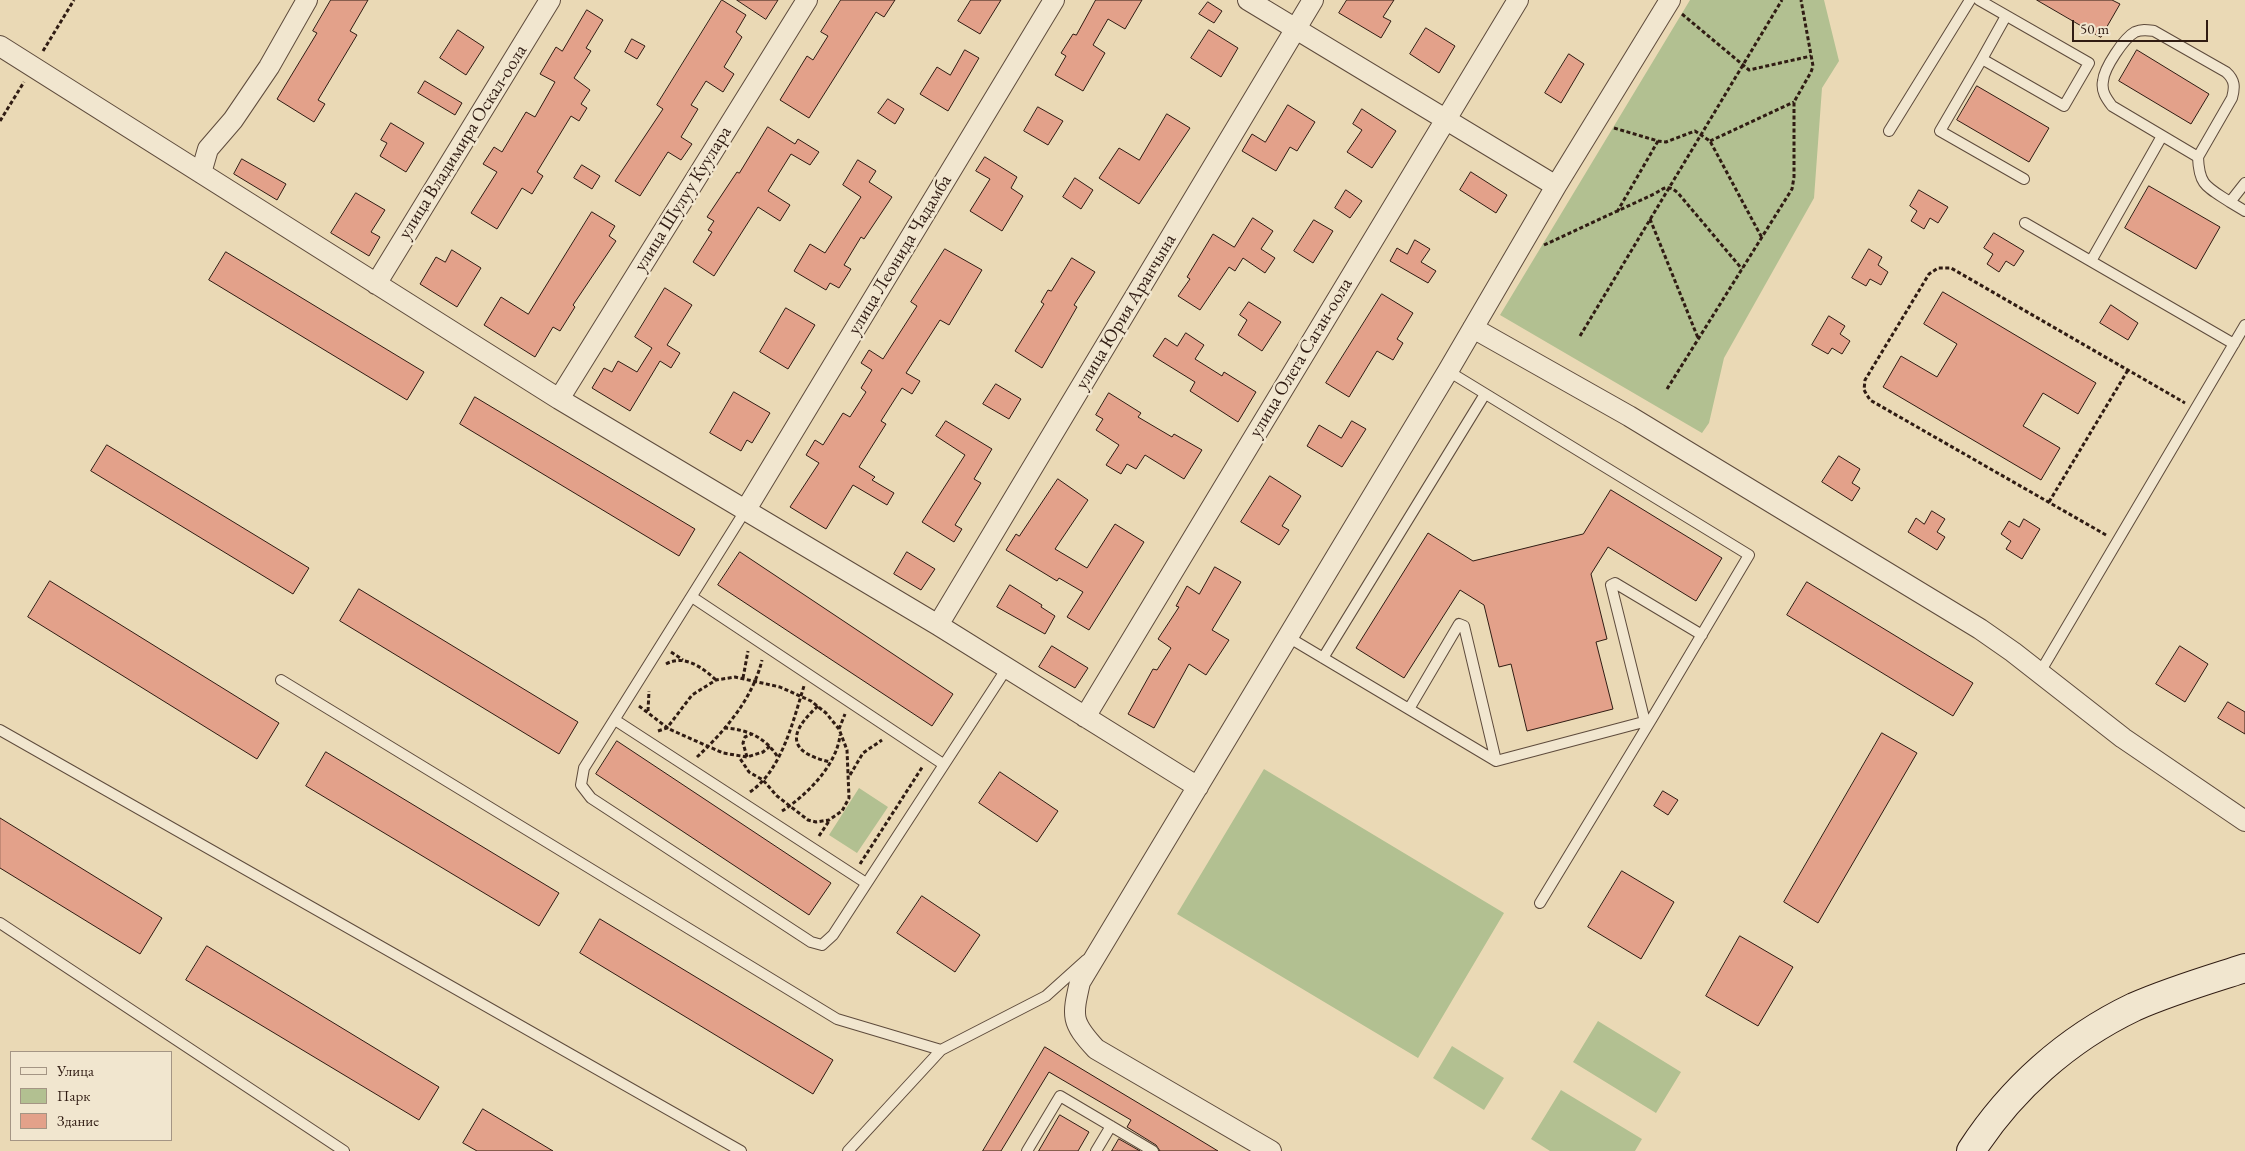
<!DOCTYPE html>
<meta charset="utf-8">
<style>
body{margin:0}
#map{position:relative;width:2245px;height:1151px;overflow:hidden;background:#ead9b5;font-family:"EB Garamond",serif}
canvas{display:block}
.legend{position:absolute;left:10px;top:1051px;width:162px;height:90px;box-sizing:border-box;background:#f1e6cf;border:1px solid #a49584;margin:0;padding:6px 9px;list-style:none;font-size:15px;color:#301c13}
.legend li{display:flex;align-items:center;gap:10px;height:25px}
.legend b{width:25px;border:1px solid #a49584}
.scale{position:absolute;left:2072px;top:20px;width:136px;height:22px;box-sizing:border-box;border:2px solid #301c13;border-top:0;padding-left:6px;font-size:15px;line-height:18px;white-space:nowrap;color:#301c13;-webkit-text-stroke:4px #f1e6cf;paint-order:stroke}
</style>
<div id="map">
<canvas width="2245" height="1151"></canvas>
<ul class="legend">
<li><b style="height:6px;background:#f1e6cf"></b>Улица</li>
<li><b style="height:14px;background:#b2c091"></b>Парк</li>
<li><b style="height:14px;background:#e3a18a"></b>Здание</li>
</ul>
<div class="scale">50 m</div>
</div>
<script>
const c = document.querySelector('canvas').getContext('2d');
c.lineJoin = 'round';
function fill(path, color) { c.fillStyle = color; c.fill(path, 'evenodd'); }
function strokePath(path, color, width, dash) { c.strokeStyle = color; c.lineWidth = width; c.lineCap = dash ? 'butt' : 'round'; c.setLineDash(dash || []); c.stroke(path); }
function write(font, color, halo, rows, align = 'center') {
  c.font = font + ' "EB Garamond",serif'; c.lineWidth = 5; c.setLineDash([]); c.textBaseline = 'middle'; c.strokeStyle = halo; c.fillStyle = color; for (const [text, x, y, turn = 0] of rows) {
    c.save(); c.translate(x, y); c.rotate((+turn || 0) * Math.PI / 180); c.textAlign = isNaN(turn) ? turn : align; if (halo) c.strokeText(text, 0, 0); c.fillText(text, 0, 0); c.restore();
  }
}
fill(new Path2D(`
 M1690,0H1824L1839,61L1822,88L1814,198L1724,358L1709,423L1702,433L1500,315Z
 M1264,769L1504,913L1418,1058L1177,914Z
 M859,788L888,807L857,853L829,835Z
 M1598,1021L1681,1072L1656,1113L1573,1062Z
 M1452,1046L1504,1078L1484,1110L1433,1078Z
 M1561,1090L1642,1139L1635,1151H1550L1531,1139Z`), '#b2c091');
const building = new Path2D(`
 M331,0H368L350,31L357,35L318,100L325,104L314,122L277,99L317,33L313,31Z
 M722,0L746,15L736,32L742,37L724,67L734,74L723,92L706,81L691,105L698,109L681,137L692,144L681,160L668,152L640,196L615,181L663,109L657,105Z
 M737,0H778L766,19Z
 M841,0H895L884,17L876,12L809,118L780,100L807,56L813,60L828,36L821,32Z
 M971,0H1001L980,34L958,21Z
 M1096,0H1142L1125,29L1108,19L1093,45L1105,53L1083,91L1055,75L1066,56L1061,53L1073,34L1076,35Z
 M1347,0H1394L1383,17L1391,21L1381,38L1339,13Z
 M2037,0H2112L2120,4L2101,37Z
 M1208,2L1222,11L1214,23L1199,14Z
 M587,10L603,20L586,48L591,51L574,78L590,90L581,104L587,108L579,121L571,116L537,172L543,176L532,194L522,188L497,229L471,213L497,172L483,164L494,147L502,152L526,112L535,117L555,82L540,74L556,47L562,51Z
 M1426,28L1455,46L1439,73L1410,54Z
 M458,30L484,47L466,75L440,58Z
 M1209,30L1238,48L1221,77L1191,58Z
 M632,39L645,46L637,59L625,52Z
 M965,50L979,58L948,111L920,94L937,67L950,75Z
 M2137,50L2209,94L2191,124L2119,81Z
 M1569,54L1584,64L1561,103L1545,93Z
 M425,81L462,103L455,115L418,93Z
 M1977,86L2049,128L2029,162L1957,120Z
 M888,99L904,109L895,124L878,113Z
 M1288,105L1315,122L1297,151L1290,147L1276,171L1242,151L1252,134L1265,142Z
 M1038,107L1063,121L1048,145L1024,131Z
 M1362,109L1396,131L1372,168L1347,152L1362,130L1353,124Z
 M1167,114L1190,128L1139,204L1099,178L1119,148L1139,160Z
 M391,123L424,143L406,172L380,156L387,143L381,140Z
 M768,127L795,144L798,139L819,152L810,165L791,154L768,191L790,205L780,221L758,207L714,276L693,262L712,232L708,230L714,221L707,217L737,172L739,173Z
 M985,157L1017,177L1011,188L1023,196L1002,231L970,211L990,179L976,171Z
 M242,159L286,184L277,200L234,174Z
 M858,160L876,171L869,182L892,197L864,239L861,237L844,265L851,269L839,288L830,283L826,290L794,271L810,244L825,253L861,197L843,185Z
 M582,165L600,176L592,189L574,178Z
 M1471,172L1507,195L1496,213L1460,190Z
 M1075,178L1093,190L1081,209L1063,197Z
 M2149,186L2220,227L2196,269L2125,228Z
 M1346,190L1362,201L1350,218L1335,208Z
 M1919,190L1948,207L1938,223L1930,218L1924,229L1911,221L1917,211L1910,206Z
 M356,193L385,210L371,232L380,237L369,256L331,233Z
 M592,212L615,226L609,236L616,241L573,305L575,307L560,331L553,327L535,357L484,325L501,297L528,314Z
 M1253,218L1273,231L1261,249L1275,258L1265,273L1243,258L1235,271L1229,267L1200,310L1178,296L1190,279L1187,277L1213,234L1234,247Z
 M1314,220L1333,231L1313,263L1294,251Z
 M1994,233L2024,251L2014,266L2006,261L1999,272L1987,264L1993,254L1984,248Z
 M1415,240L1430,249L1421,262L1436,271L1428,283L1390,261L1397,248L1407,254Z
 M945,249L982,270L949,325L940,320L906,373L920,381L912,394L902,388L881,421L886,424L859,467L875,477L872,480L894,493L887,505L853,485L826,529L790,507L819,463L806,455L815,440L823,445L843,413L850,417L866,392L861,388L872,370L861,363L869,350L883,359L917,306L911,302Z
 M1869,249L1882,257L1878,265L1888,272L1881,285L1870,279L1866,286L1852,278Z
 M452,250L481,268L457,307L420,284L436,257L445,262Z
 M226,252L424,372L407,400L209,280Z
 M1072,258L1095,272L1074,305L1077,307L1042,368L1015,351L1044,304L1041,302L1048,290L1051,291Z
 M665,288L692,305L667,345L680,353L671,368L660,361L630,411L592,388L604,368L612,372L618,361L637,372L652,348L635,337Z
 M1943,292L2096,383L2078,414L2043,393L2023,426L2060,448L2041,480L1883,387L1901,356L1937,377L1957,344L1924,324Z
 M1382,294L1413,313L1397,339L1403,343L1393,360L1377,351L1349,397L1326,383Z
 M1249,302L1281,322L1262,351L1238,335L1247,320L1240,315Z
 M2111,305L2138,323L2128,340L2100,323Z
 M786,308L815,325L788,369L760,352Z
 M1829,316L1845,326L1840,334L1850,341L1842,354L1832,348L1828,354L1812,345Z
 M1186,333L1204,345L1195,359L1222,376L1224,372L1256,392L1238,422L1190,391L1195,382L1153,356L1165,338L1177,346Z
 M996,384L1021,399L1009,419L983,404Z
 M734,392L770,413L752,443L747,440L741,451L710,433Z
 M1109,393L1141,413L1138,417L1172,437L1174,434L1202,450L1184,479L1145,455L1136,469L1127,464L1121,474L1106,465L1119,445L1096,430L1103,419L1096,415Z
 M475,397L695,529L679,556L460,424Z
 M946,421L992,449L974,479L981,483L955,525L962,529L954,542L922,522L965,455L936,436Z
 M1352,421L1366,429L1342,467L1307,446L1319,425L1341,438Z
 M107,445L309,568L293,594L91,471Z
 M1839,456L1860,469L1852,483L1860,488L1852,501L1822,482Z
 M1270,476L1301,496L1282,526L1289,530L1279,545L1241,522Z
 M1058,479L1088,500L1055,549L1087,568L1115,524L1144,542L1089,630L1067,617L1083,592L1059,578L1057,581L1006,550L1016,534L1019,536Z
 M1611,490L1722,558L1696,601L1608,547L1591,574L1607,639L1596,642L1613,709L1527,731L1511,664L1499,667L1484,605L1460,590L1404,678L1356,648L1428,533L1473,561L1583,534Z
 M1932,511L1945,519L1937,532L1945,537L1937,550L1908,532L1916,518L1924,524Z
 M2024,519L2040,529L2022,559L2006,549L2011,541L2001,534L2009,521L2019,527Z
 M740,552L953,694L932,726L718,585Z
 M907,552L935,569L921,590L894,574Z
 M1215,567L1241,582L1212,630L1229,640L1206,675L1189,664L1154,728L1128,714L1153,669L1157,670L1171,648L1158,639L1179,607L1176,606L1187,586L1199,594Z
 M50,581L279,723L257,759L28,617Z
 M1807,582L1973,683L1953,716L1787,615Z
 M1010,585L1042,605L1041,607L1055,616L1045,634L997,607Z
 M359,589L578,722L559,754L340,621Z
 M1052,646L1088,668L1075,688L1039,667Z
 M2180,646L2208,664L2185,702L2156,684Z
 M2228,702L2245,712V734L2218,718Z
 M1882,733L1917,753L1818,923L1784,902Z
 M617,741L831,883L809,915L596,774Z
 M326,752L559,893L539,926L306,786Z
 M1000,772L1058,811L1037,842L979,803Z
 M1663,791L1678,800L1668,815L1654,806Z
 M0,818L162,918L140,954L0,868Z
 M1622,871L1674,902L1641,959L1588,927Z
 M922,896L980,935L955,972L897,933Z
 M600,919L833,1060L813,1094L580,953Z
 M1740,936L1793,967L1758,1026L1706,996Z
 M207,946L439,1087L419,1120L186,980Z
 M1045,1047L1190,1134L1218,1151H1160L1156,1145L1127,1127L1131,1120L1049,1072L1001,1151H983Z
 M483,1109L553,1151H477L463,1143Z
 M1060,1115L1089,1132L1078,1151H1039Z
 M1119,1139L1140,1151H1112Z`);
fill(building, '#e3a18a');
strokePath(building, '#301c13', 1);
const lane = new Path2D(`
 M1979,0L2089,63L2064,106L1982,59L1940,131L2024,179
 M1982,59L2006,16
 M1889,131L1970,0
 M2198,157L2232,98C2235,87 2235,80 2226,72L2154,31C2147,30 2142,29 2135,32C2124,38 2104,68 2103,81C2101,91 2106,98 2112,106L2198,157C2199,186 2207,187 2230,202
 M2245,183L2230,202L2245,211
 M2025,223L2234,344
 M2091,261L2162,136
 M745,511L584,768L581,785L591,798L811,942L822,945L833,935L1007,668
 M692,597L943,764
 M1288,637L1496,761L1651,720L1749,555L1448,371
 M1323,658L1485,394
 M2039,674L2245,325
 M281,680L837,1019L941,1050L1046,996L1086,960
 M1409,709L1459,624L1464,626L1496,761
 M615,720L866,883
 M1645,722L1611,585L1615,583L1702,635
 M0,730L741,1151
 M1540,903L1651,720
 M0,923L344,1151
 M848,1151L941,1050
 M1027,1151L1060,1096L1153,1151
 M1096,1151L1111,1126`);
const street = new Path2D(`
 M1248,0L1556,186
 M0,46L559,399L938,625L1198,787
 M201,173L208,149L233,120L269,67L307,0
 M376,284L550,0
 M1473,328L1629,416L1980,629L2013,652L2123,738L2245,821
 M559,399L807,0
 M745,511L1054,0
 M938,625L1313,0
 M1085,717L1518,0
 M1271,1151L1096,1049C1071,1022 1072,1017 1080,982L1448,371L1556,186L1670,0`);
const secondary = new Path2D(`
 M1971,1151C2011,1089 2067,1039 2134,1007C2170,991 2208,980 2245,968`);
strokePath(lane, '#5e4b3c', 12);
strokePath(street, '#5e4b3c', 22);
strokePath(secondary, '#301c13', 30);
strokePath(new Path2D(`
 M1682,14L1749,70L1811,56
 M43,51L74,0
 M0,121L24,82
 M1614,128L1658,141L1666,142L1695,131L1710,141L1762,238
 M1710,141L1794,102
 M1617,212L1658,141
 M1650,219L1698,338
 M1544,245L1654,194C1664,188 1668,184 1678,193L1742,269
 M1580,336L1782,0
 M1667,389L1792,189L1794,177V102L1811,72L1813,66L1801,0
 M2049,502L2128,370
 M2106,535L1870,400L1864,390L1865,380L1929,274L1938,268H1951L2185,403
 M671,652L683,660
 M666,664C684,654 702,667 716,680
 M743,678L748,651
 M639,706L669,729L723,753L747,757L763,752L770,746
 M818,706C788,733 787,752 830,762
 M648,711L649,691
 M724,728C746,729 765,737 777,756
 M839,729L845,714
 M658,731L667,728L692,695L716,680L735,677L780,687L811,701L826,713L839,729L847,750L849,798L842,811L829,820L816,822L808,820L777,796L763,780L749,772L739,757
 M697,757C725,731 753,698 762,660
 M747,757L743,743L745,737L752,734
 M850,775L863,753L882,740
 M750,792C782,770 793,721 804,686
 M782,811C806,796 837,765 840,735
 M819,836L829,821
 M860,864L923,766`), '#301c13', 3, [4, 2.5]);
strokePath(lane, '#f1e6cf', 10);
strokePath(street, '#f1e6cf', 20);
strokePath(secondary, '#f1e6cf', 28);
write('19px', '#301c13', '#f1e6cf', [
 ["улица Владимира Оскал-оола",463,142,-58],
 ["улица Шулуу Куулара",683,199,-58],
 ["улица Леонида Чадамба",900,255,-59],
 ["улица Юрия Аранчына",1126,312,-59],
 ["улица Олега Саган-оола",1301,358,-59]
]);
</script>
